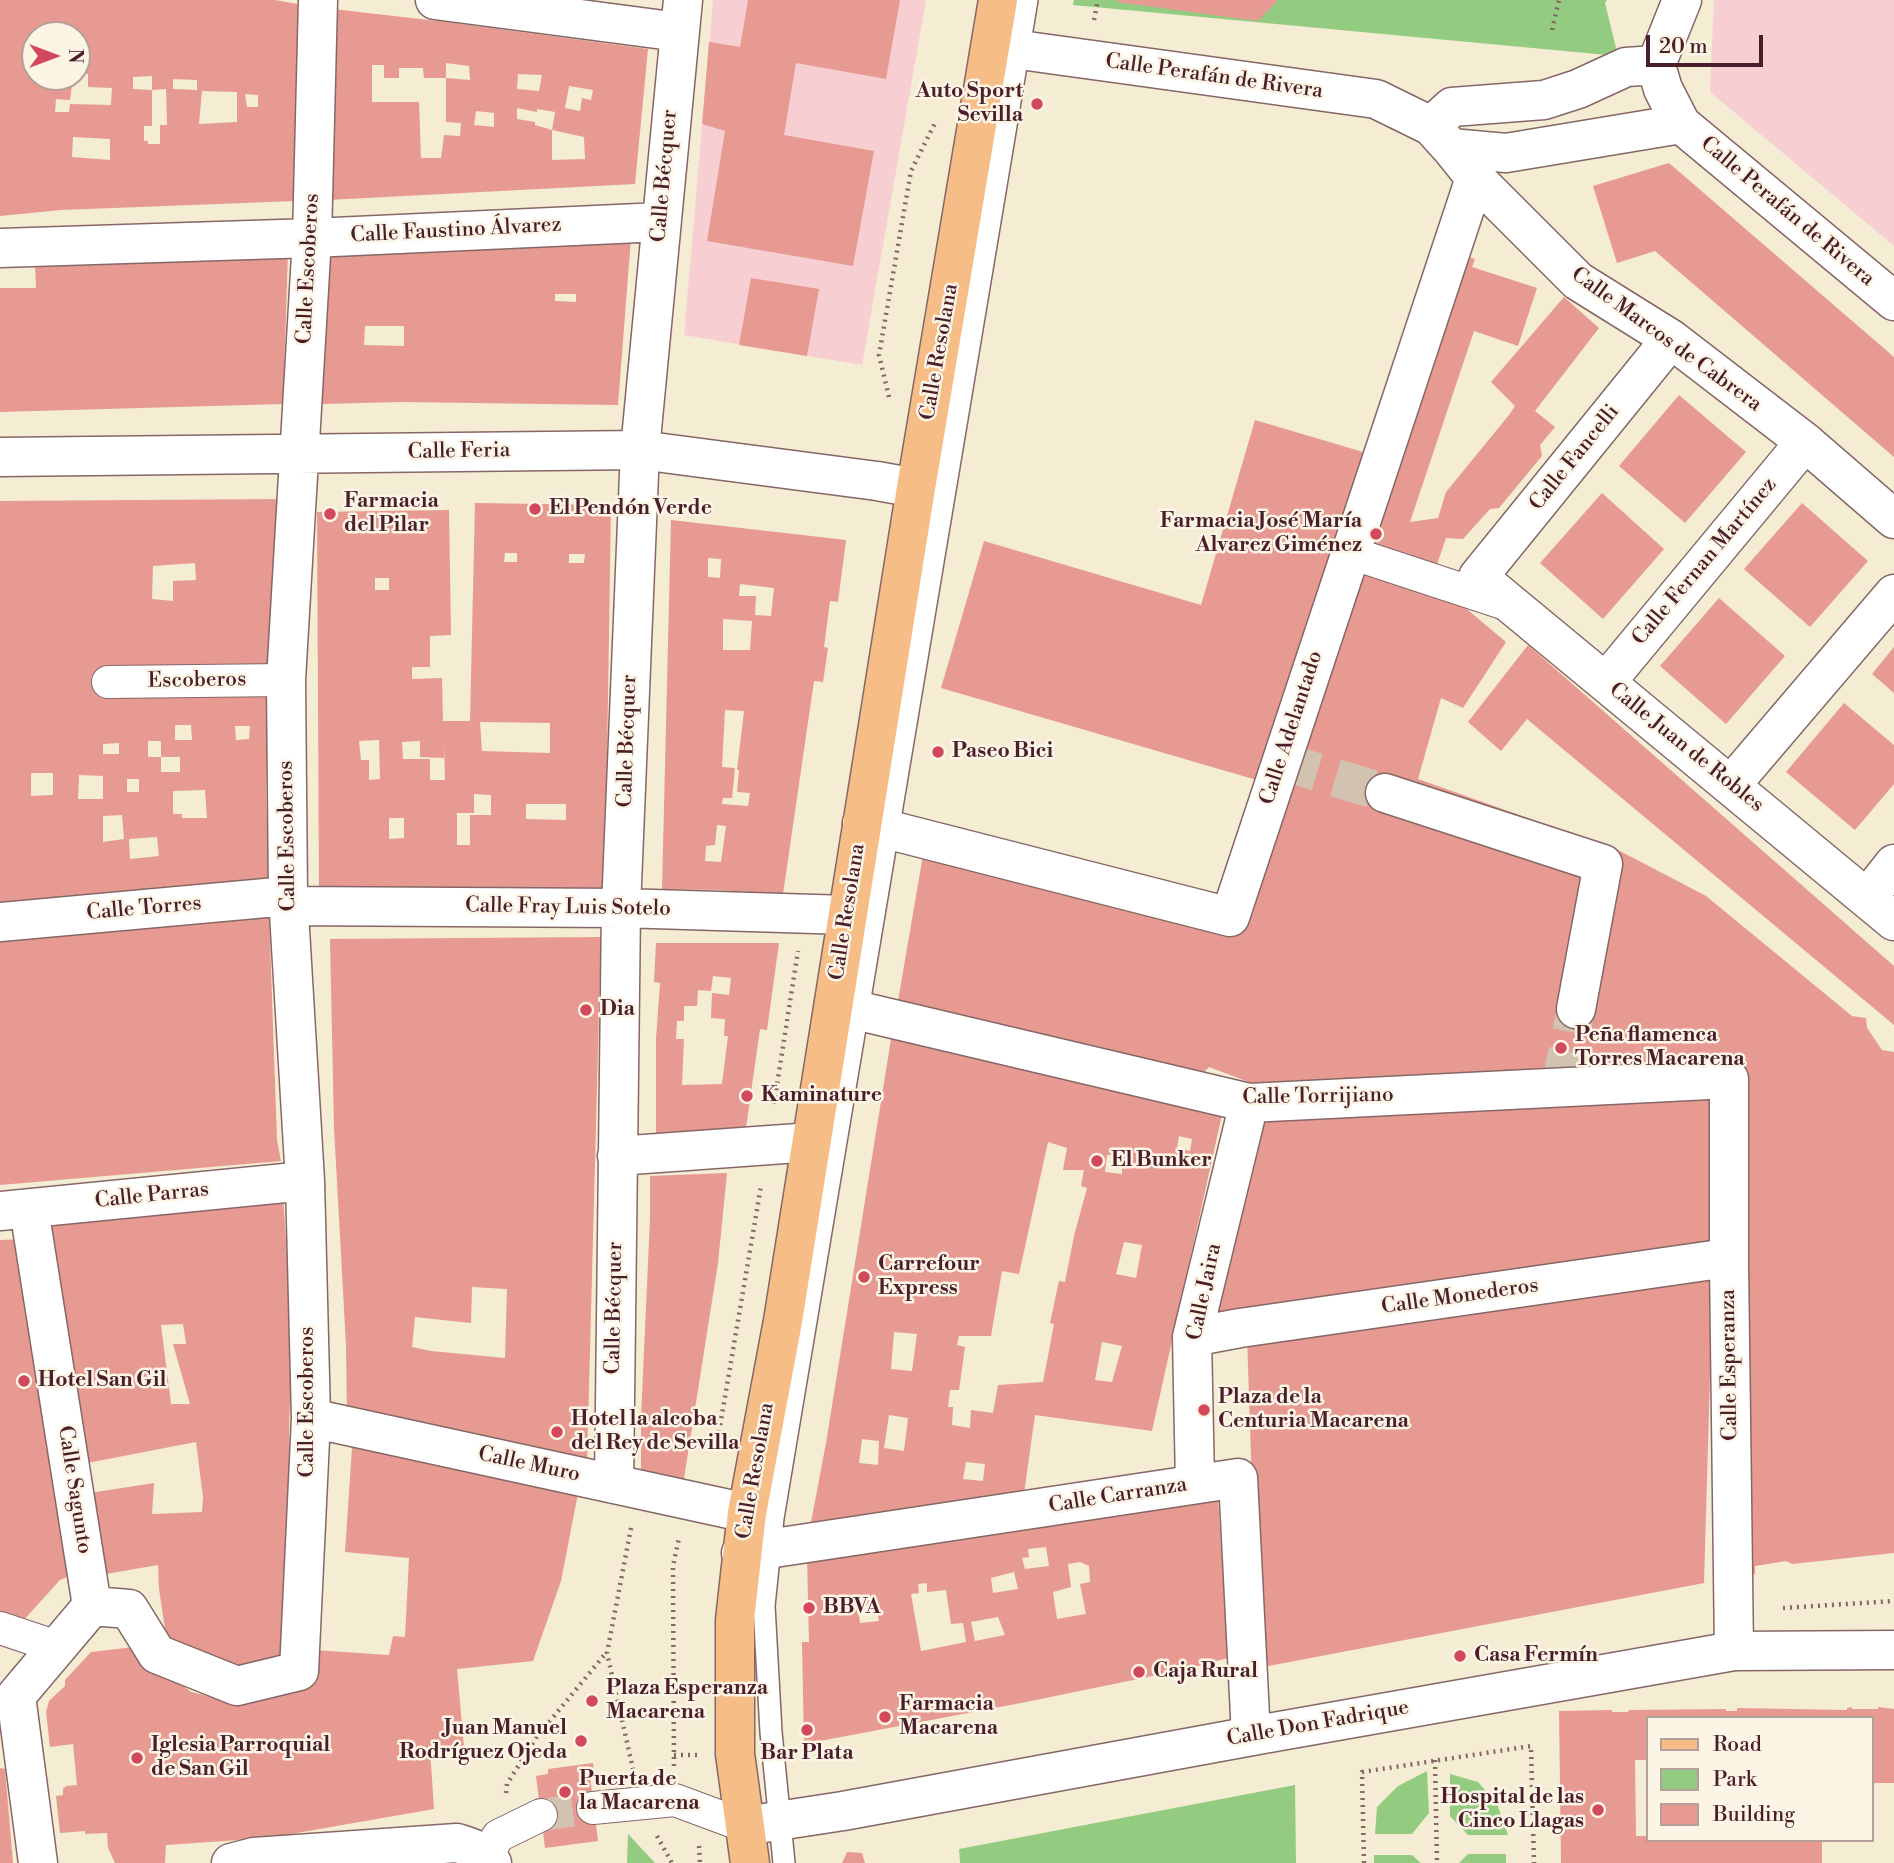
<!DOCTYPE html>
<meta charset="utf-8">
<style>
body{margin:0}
#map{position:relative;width:1894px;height:1863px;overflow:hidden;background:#f4ecd3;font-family:"Libre Bodoni",serif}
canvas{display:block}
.legend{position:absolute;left:1646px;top:1716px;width:228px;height:126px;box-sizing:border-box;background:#fcf5e5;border:2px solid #b59f9b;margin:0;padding:9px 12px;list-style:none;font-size:21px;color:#4a1f2b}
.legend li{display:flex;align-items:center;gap:14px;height:35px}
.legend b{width:35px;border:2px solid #b59f9b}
.north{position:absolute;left:21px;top:21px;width:70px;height:70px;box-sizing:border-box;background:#fcf5e5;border:2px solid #b59f9b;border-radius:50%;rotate:90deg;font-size:19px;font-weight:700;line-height:28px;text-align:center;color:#4a1f2b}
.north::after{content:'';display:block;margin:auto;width:24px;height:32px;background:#d1495b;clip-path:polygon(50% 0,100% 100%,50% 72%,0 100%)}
.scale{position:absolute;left:1646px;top:35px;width:117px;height:32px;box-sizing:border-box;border:4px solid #4a1f2b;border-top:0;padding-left:9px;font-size:21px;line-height:24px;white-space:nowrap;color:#4a1f2b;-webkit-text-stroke:5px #fcf5e5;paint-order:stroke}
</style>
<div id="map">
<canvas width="1894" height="1863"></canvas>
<ul class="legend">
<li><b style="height:9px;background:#f6be86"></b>Road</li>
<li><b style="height:19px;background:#93cc80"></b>Park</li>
<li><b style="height:19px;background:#e69a92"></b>Building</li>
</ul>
<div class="north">N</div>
<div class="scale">20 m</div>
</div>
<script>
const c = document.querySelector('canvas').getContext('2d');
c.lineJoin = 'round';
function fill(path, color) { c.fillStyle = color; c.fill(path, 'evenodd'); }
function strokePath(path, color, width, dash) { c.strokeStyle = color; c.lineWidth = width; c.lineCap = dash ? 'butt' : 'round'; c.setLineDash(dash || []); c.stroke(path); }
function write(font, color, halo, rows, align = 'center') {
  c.font = font + ' "Libre Bodoni",serif'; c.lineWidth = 5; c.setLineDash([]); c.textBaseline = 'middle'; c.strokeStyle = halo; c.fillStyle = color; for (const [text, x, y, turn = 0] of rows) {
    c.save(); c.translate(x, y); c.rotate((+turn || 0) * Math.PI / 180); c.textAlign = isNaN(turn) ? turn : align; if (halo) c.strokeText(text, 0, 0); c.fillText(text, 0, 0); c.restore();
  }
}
fill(new Path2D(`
 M713,0H926L862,365L684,335Z
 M1714,0H1894V246L1710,92Z`), '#f7cfd3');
fill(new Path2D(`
 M1074,0H1607L1605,3L1618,56L1073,5Z
 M1427,1771L1429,1813L1412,1834H1375L1377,1807L1398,1786Z
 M1450,1774L1478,1782L1497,1804L1508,1835H1468L1450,1816Z
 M1295,1785L1296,1863H960L959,1849Z
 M628,1834L655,1863H627Z
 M1468,1854H1506V1863H1459Z
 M1374,1855H1412L1421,1863H1374Z`), '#93cc80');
fill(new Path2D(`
 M0,0H275L298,4L296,201L61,210L0,216ZM35,35H77V73L88,74V87L112,88L111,105L70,104L69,112H55L56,99L70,100L72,85H70L71,77H35ZM152,76V90L166,89L167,125H160V144H148V141H144V126H152V90L133,89V77ZM173,79L197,80V90L173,89ZM202,91L237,92V122L199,124ZM245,94L258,95V107H247ZM73,137L110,139V160L72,157Z
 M748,0H900L886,79L796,63L784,135L874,151L853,266L707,241L725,131L702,124L709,42L740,47Z
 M1118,0H1278L1258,21L1117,2Z
 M333,9L446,22L648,49L635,184L328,200ZM446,63L469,66L470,80L446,78V122L461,123L460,136L444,135L441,158H421L419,102H372V65H384V78H399V68H423L424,78H446ZM518,74L542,75L539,91L517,89ZM569,86L593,90L591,100L582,98L580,111L565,108ZM517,108L537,112V109L555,112L552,130L584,137L585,159L552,160V130L535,125V122L517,119ZM476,111L494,113V127L474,125Z
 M1669,163L1894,357V457L1655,251L1617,263L1593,186Z
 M631,238L618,405L402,402L321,404L324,252ZM555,294H576V302L555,301ZM365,326H404V346L364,345Z
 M1451,251L1475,259L1472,267L1537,288L1518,346L1474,331L1410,522L1438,518L1446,492L1509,415L1515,406L1491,382L1564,297L1599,328L1535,411L1555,427L1540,445L1542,456L1499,508L1490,509L1463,539L1446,538L1434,573L1353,546Z
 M288,253L283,404L0,412V288H36L35,265Z
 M751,278L819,289L807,356L739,345Z
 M1679,395L1746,452L1685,523L1619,466Z
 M1255,420L1363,452L1267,783L941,688L984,541L1201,605Z
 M1602,493L1664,549L1603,619L1540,563Z
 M281,499L266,788L269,884L0,905V501ZM195,563L196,580L173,581V601L152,599L153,566ZM175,725H191L192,740H175ZM235,726H250L249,739L236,740ZM148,741H161V757H180V772H161V757H148ZM119,743V754H103V744ZM31,773H53V795L31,796ZM79,775L103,776V799H78ZM127,779H139V792H127ZM205,790L207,818H182V814H173V791ZM122,815L124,839L103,842V816ZM157,837L159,856L130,859L129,839Z
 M475,503L611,505L605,891H319L317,512L449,510L451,635L430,636V667H412V679L442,678L443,721H470ZM505,553H517V562H504ZM569,554H585L584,563H569ZM375,578H389V590H375ZM480,722L550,723V753L482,751ZM379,740L380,779L369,780V760H361L359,741ZM420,741V757L444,758V744L445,780H430V759H403L402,742ZM474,794L491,795V815H470V845H457V813H474ZM526,804H566V820L526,819ZM389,818H404V838L389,839Z
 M1802,503L1868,561L1810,627L1744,569Z
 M671,520L846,540L838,602L830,601L824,647L828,648L823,682L814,681L783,894L717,890L662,889ZM708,558L721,559L720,578L708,577ZM740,584L774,588L771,616L755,615L756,596H739ZM723,619L752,621L750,650H723ZM725,710L744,711L737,770H739L737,792L750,793L748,806L722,804L723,798H732L735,768L722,767ZM717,825L726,826L721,862L705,861L706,846L715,845Z
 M1347,563L1463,606L1506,642L1463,708L1441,698L1418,779L1618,850L1706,896L1852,1016L1866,1018L1867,1028L1882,1050L1894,1052V1553L1792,1564L1786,1561L1755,1566V1574L1733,1576L1735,1062L1262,1087L1209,1067L1199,1077L897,1007L923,855L1234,924Z
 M1719,598L1785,656L1726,724L1660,666Z
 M1528,645L1894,966V1025L1527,719L1501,751L1468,722Z
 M1894,647V693L1872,674Z
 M1844,703L1894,745V784L1855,830L1786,772Z
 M269,911L277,1140L281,1161L0,1185V935Z
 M601,937L587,1463L347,1415L346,1345L334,1128L330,939ZM472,1287L507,1289L505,1358L431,1351L412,1347L415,1317L471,1323Z
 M656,943H779L767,1030L760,1029L745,1135L656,1139V1039L660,983L654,982ZM713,976L731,978L729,995L712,993L711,1018L725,1019L724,1036H728L722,1084L682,1085L684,1039H676L677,1021H684V1006H697L698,990L711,991Z
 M892,1033L1223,1110L1152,1431L1035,1415L1023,1501L809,1533L826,1443ZM1179,1136L1192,1139L1190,1151L1177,1148ZM1048,1142L1067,1148L1063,1170H1084L1081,1186L1087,1188L1074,1236L1065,1282L1059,1281L1050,1323L1054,1324L1043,1382L998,1385L993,1413L971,1410L970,1428L952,1425L953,1407H948L950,1390H959L965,1347L957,1345L959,1336H991L1002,1271L1019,1274ZM1107,1155H1122V1174L1105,1172ZM1124,1242L1142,1245L1136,1278L1116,1274ZM894,1332L917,1334L912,1371L891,1369ZM1102,1342L1122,1346L1112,1382L1095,1380ZM889,1415L908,1418L904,1451L884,1448ZM862,1439L879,1441L878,1465L859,1463ZM966,1462L985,1464L983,1481L963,1479Z
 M1711,1080L1709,1246L1213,1321L1259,1117Z
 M727,1173L718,1263L682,1491L641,1484V1417L650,1219V1176Z
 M283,1193L292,1337L289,1433L293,1538L294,1654L242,1667L167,1642L159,1589L158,1565L106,1574L90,1493L154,1483L152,1514L202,1512L203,1497L196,1442L87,1463L83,1424L46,1219ZM183,1324L186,1344H173L190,1404H171L161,1325Z
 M24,1239L81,1571L60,1580L21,1623H0V1240Z
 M1713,1271L1704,1583L1258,1668L1247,1336Z
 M353,1433L580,1483L561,1581L533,1661L457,1669L464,1747L430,1749L434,1809L268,1838L166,1845L165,1863H115L108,1848L107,1833L85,1834V1831L60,1833L56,1796L63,1795V1789L66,1786L77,1785L73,1744L50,1747L46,1712L49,1701L65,1686V1680L91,1652L134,1647L191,1692L220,1699L313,1650L389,1655L393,1636L405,1637L409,1558L345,1552Z
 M1218,1498L1228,1658L1187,1669L1021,1703L804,1744L802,1642H809L807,1557ZM1046,1547L1049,1566L1025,1569L1022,1558L1029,1557L1028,1549ZM1080,1562L1089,1566L1090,1582L1080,1584L1086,1614L1057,1619L1053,1592L1071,1587L1068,1564ZM1014,1572L1018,1589L993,1593L991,1578ZM927,1583V1592L946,1590L951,1624L963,1623L966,1642L921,1651L911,1594L919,1593L918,1584ZM876,1605L879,1621L860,1623L858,1606ZM998,1617L1005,1635L975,1641L971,1622Z
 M1852,1707V1709H1878V1707L1894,1709V1783H1871V1718H1647V1760H1635L1636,1836H1647V1840H1822V1863H1561L1559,1711L1612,1710V1712H1628L1629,1710L1726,1709V1711H1737V1708L1847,1710V1708Z
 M593,1763L594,1775L590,1776L598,1841L545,1848L536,1776L548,1774V1769Z
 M0,1768L5,1769L13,1863H0Z
 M847,1852L862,1853L865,1863H842Z`), '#e69a92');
strokePath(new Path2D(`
 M541,1815L593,1808`), '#d2c3b1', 32, [32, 16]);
strokePath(new Path2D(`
 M1281,761L1385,793
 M1560,1088L1576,1009`), '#d2c3b1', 38, [38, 19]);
const service = new Path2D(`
 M784,1863L771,1732L764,1606L773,1518L1027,0`);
const pedestrian = new Path2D(`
 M1351,553L1506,604
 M108,682L286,680
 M0,1628L57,1647
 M593,1808L675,1800L745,1826
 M487,1856L498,1836L541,1815`);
const minor = new Path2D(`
 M435,0L679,32
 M991,46L1376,99L1431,126L1451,148L1475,178L1578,281L1671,339L1805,442L1894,519
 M1656,65L1663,89L1681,124L1894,301
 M1656,65L1682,0
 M1431,126L1452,107L1544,100L1578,89L1626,67L1656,65
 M1451,148L1506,153L1681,124
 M0,248L312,238L661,222
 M1671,339L1478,577L1894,921
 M0,457L640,450L877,481L916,488
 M1606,682L1805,442
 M1731,785L1894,594
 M1385,793L1603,864L1576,1009
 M862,823L1230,917L1475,178
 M1867,898L1894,864
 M288,906L621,908L847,915
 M0,922L288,896
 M834,1005L1249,1103L1729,1079V1263L1734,1651
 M617,1156L812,1142
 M29,1209L92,1606
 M0,1211L305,1181
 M1192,1337L1240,1328L1713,1260L1729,1263
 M311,1418L747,1513
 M614,1484L621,908L640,450L683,0
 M1195,1484L1192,1337L1249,1103
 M741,1553L1238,1478L1251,1736
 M92,1606L129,1609L157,1654L237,1686L299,1671L311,1418L305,1181L288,896L286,680L312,238L318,0
 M38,1863L16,1696L92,1606
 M231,1863L254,1857L457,1843C470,1847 484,1851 492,1863`);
const tertiary = new Path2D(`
 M745,1826L843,1811L1263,1734L1734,1651L1894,1650`);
const primary = new Path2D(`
 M750,1863L735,1754V1620L747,1513L783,1321L916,488L998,0`);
strokePath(service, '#866766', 24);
strokePath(pedestrian, '#866766', 34);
strokePath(minor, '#866766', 41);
strokePath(tertiary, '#866766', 41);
strokePath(primary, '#866766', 41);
strokePath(new Path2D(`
 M1094,20L1098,0
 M1552,30L1559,0
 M889,397L879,355L911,171L936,121
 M774,1104L798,951
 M719,1432L761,1186
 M631,1528L607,1653L633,1769
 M1783,1608L1894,1601
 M674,1755H697
 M1435,1760L1437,1863
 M674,1766L673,1566L679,1538
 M506,1793L507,1784L536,1738L606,1653
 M657,1836L672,1863
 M699,1846L700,1863
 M1364,1863L1362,1772L1531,1746L1534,1863`), '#866766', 4.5, [2, 5]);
strokePath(service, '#fff', 21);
strokePath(pedestrian, '#fff', 32);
strokePath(minor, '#fff', 38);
strokePath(tertiary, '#fff', 38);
strokePath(primary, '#f6be86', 38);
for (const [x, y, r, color] of [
 [1037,104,7,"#d1495b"],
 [535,509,7,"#d1495b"],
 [330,514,7,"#d1495b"],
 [1376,534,7,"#d1495b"],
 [938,752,7,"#d1495b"],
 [586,1010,7,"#d1495b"],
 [1561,1048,7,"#d1495b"],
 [747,1096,7,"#d1495b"],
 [1097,1161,7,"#d1495b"],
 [864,1277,7,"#d1495b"],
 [24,1381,7,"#d1495b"],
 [1204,1410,7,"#d1495b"],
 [557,1432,7,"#d1495b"],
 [809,1608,7,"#d1495b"],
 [1460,1656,7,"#d1495b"],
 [1139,1672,7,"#d1495b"],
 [592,1701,7,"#d1495b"],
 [885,1717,7,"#d1495b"],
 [807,1730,7,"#d1495b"],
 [581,1741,7,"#d1495b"],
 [137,1758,7,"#d1495b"],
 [565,1792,7,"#d1495b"],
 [1598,1810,7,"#d1495b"]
]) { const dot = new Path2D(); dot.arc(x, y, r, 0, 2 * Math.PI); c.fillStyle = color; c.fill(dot); strokePath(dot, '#fcf5e5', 2.5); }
write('21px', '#4a1f2b', '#fcf5e5', [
 ["Calle Perafán de Rivera",1214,77,8],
 ["Calle Bécquer",665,176,-85],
 ["Calle Perafán de Rivera",1787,212,40],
 ["Calle Faustino Álvarez",456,231,-3],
 ["Calle Escoberos",309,269,-87],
 ["Calle Marcos de Cabrera",1666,340,36],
 ["Calle Resolana",940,352,-80],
 ["Calle Feria",459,452,-1],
 ["Calle Fancelli",1575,458,-51],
 ["Calle Fernan Martínez",1705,562,-50],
 ["Escoberos",197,681,-1],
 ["Calle Adelantado",1292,728,-72],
 ["Calle Bécquer",628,741,-88],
 ["Calle Juan de Robles",1686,748,39],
 ["Calle Escoberos",288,836,-91],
 ["Calle Fray Luis Sotelo",568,908,1],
 ["Calle Torres",144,909,-5],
 ["Calle Resolana",848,912,-81],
 ["Calle Torrijiano",1318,1097,-1],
 ["Calle Parras",152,1196,-6],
 ["Calle Jaira",1205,1292,-78],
 ["Calle Monederos",1460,1297,-8],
 ["Calle Bécquer",615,1308,-89],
 ["Calle Esperanza",1730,1365,-91],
 ["Calle Escoberos",308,1402,-90],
 ["Calle Muro",529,1465,12],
 ["Calle Resolana",756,1471,-80],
 ["Calle Sagunto",74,1490,81],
 ["Calle Carranza",1118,1496,-9],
 ["Calle Don Fadrique",1318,1724,-10]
]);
write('bold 21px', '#4a1f2b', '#fcf5e5', [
 ["Auto Sport",1023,92,"right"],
 ["Sevilla",1023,116,"right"],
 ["Farmacia",344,502],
 ["del Pilar",344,526],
 ["El Pendón Verde",549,509],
 ["Farmacia José María",1362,522,"right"],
 ["Alvarez Giménez",1362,546,"right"],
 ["Paseo Bici",952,752],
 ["Dia",600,1010],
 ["Peña flamenca",1575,1036],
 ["Torres Macarena",1575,1060],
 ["Kaminature",761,1096],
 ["El Bunker",1111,1161],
 ["Carrefour",878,1265],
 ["Express",878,1289],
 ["Hotel San Gil",38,1381],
 ["Plaza de la",1218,1398],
 ["Centuria Macarena",1218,1422],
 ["Hotel la alcoba",571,1420],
 ["del Rey de Sevilla",571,1444],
 ["BBVA",823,1608],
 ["Casa Fermín",1474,1656],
 ["Caja Rural",1153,1672],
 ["Plaza Esperanza",606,1689],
 ["Macarena",606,1713],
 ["Farmacia",899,1705],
 ["Macarena",899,1729],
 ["Juan Manuel",567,1729,"right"],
 ["Rodríguez Ojeda",567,1753,"right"],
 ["Iglesia Parroquial",151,1746],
 ["de San Gil",151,1770],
 ["Bar Plata",807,1754,"center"],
 ["Puerta de",579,1780],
 ["la Macarena",579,1804],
 ["Hospital de las",1584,1798,"right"],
 ["Cinco Llagas",1584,1822,"right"]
], 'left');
</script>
